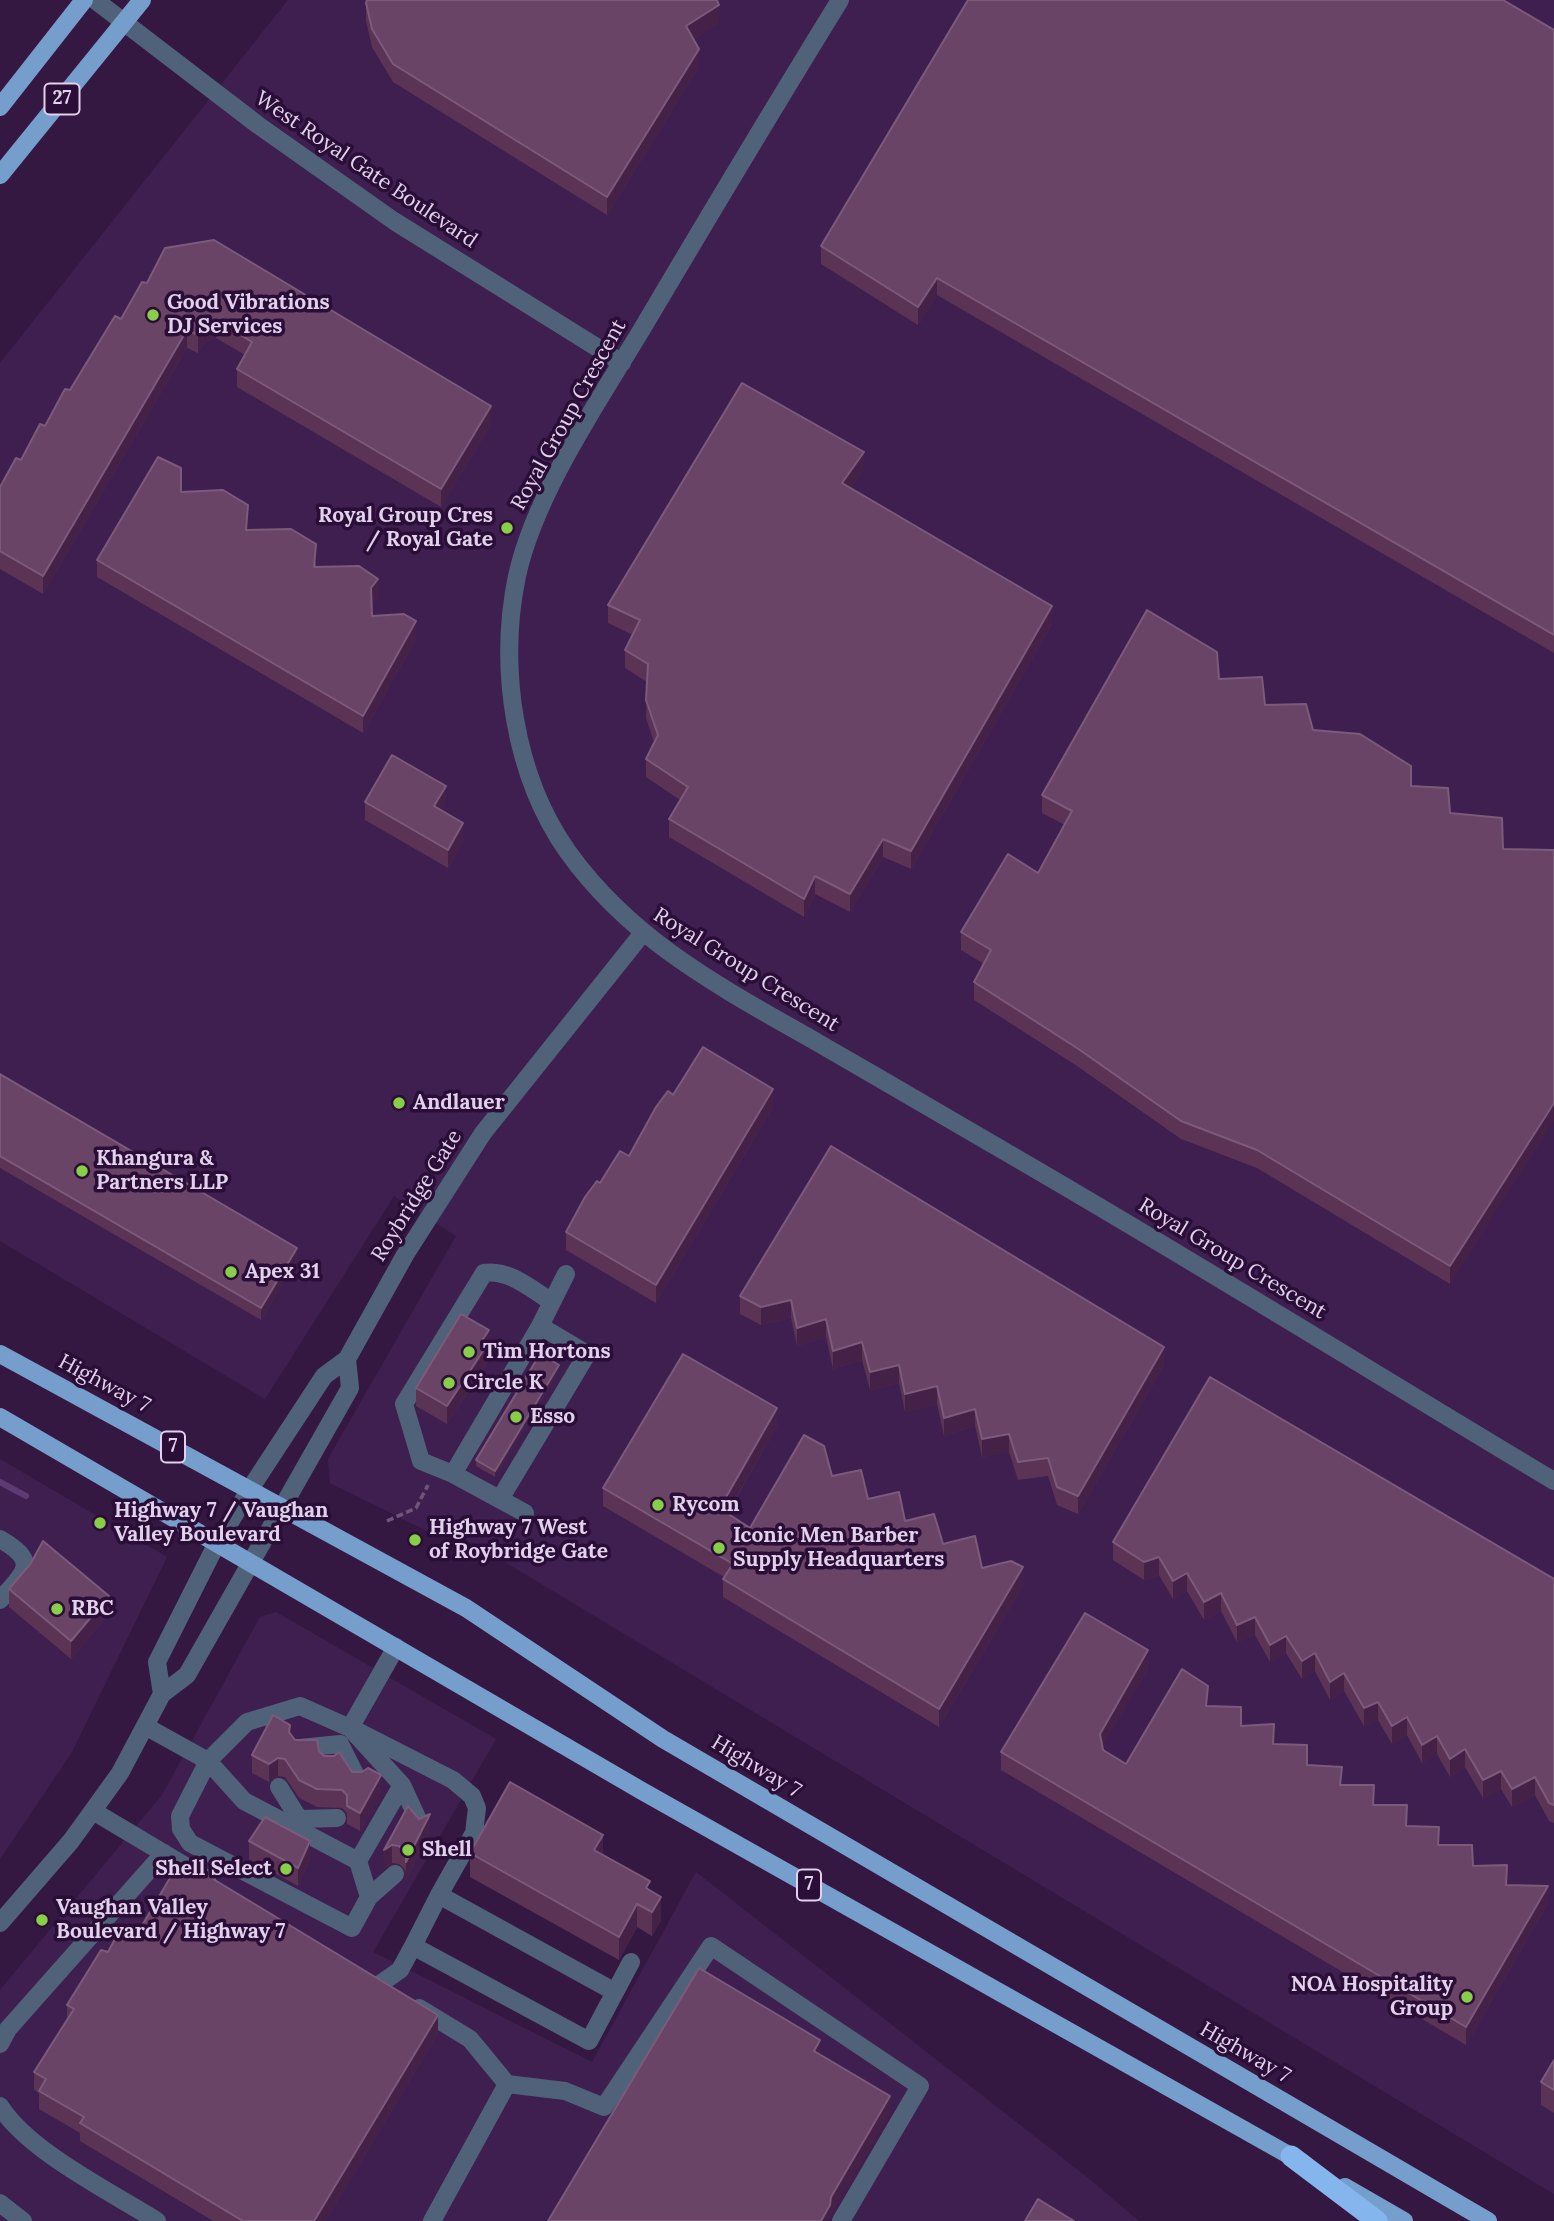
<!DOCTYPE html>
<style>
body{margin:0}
canvas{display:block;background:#341842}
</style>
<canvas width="1554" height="2221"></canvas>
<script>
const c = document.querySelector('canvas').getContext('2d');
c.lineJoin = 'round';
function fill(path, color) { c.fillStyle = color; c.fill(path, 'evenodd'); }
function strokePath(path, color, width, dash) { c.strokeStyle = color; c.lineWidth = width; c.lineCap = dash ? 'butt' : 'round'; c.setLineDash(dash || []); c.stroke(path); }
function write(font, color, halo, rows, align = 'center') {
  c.font = font + ' Lora,serif'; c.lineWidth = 7; c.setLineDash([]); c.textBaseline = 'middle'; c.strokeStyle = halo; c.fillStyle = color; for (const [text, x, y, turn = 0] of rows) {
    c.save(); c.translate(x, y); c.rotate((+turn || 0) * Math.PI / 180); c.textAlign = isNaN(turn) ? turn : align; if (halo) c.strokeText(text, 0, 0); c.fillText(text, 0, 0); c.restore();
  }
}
fill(new Path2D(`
 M288,0H1554V2194L490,1553L459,1537L437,1536L330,1483L328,1459L456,1236L394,1196L265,1399L0,1241V363Z
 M0,1459L167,1557L72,1752L0,1859Z
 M276,1612L496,1739L373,1952L592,2062L696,1872L1088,2178L1139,2221H0V1990L162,1795L260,1617Z`), '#3f1f4f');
strokePath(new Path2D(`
 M0,1482L26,1496`), '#5e3b72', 6);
strokePath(new Path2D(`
 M387,1521L416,1508L428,1485`), '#6e567b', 3.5, [7, 3.5]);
strokePath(new Path2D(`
 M95,0L258,125L394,221L622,363
 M840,0C773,109 707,219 642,329C598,402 535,494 517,576C498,667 514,776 568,852C633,943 726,990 820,1044C888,1083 956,1123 1023,1162C1202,1266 1377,1375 1554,1481
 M453,1474L421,1461L404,1404L484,1273C509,1269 531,1289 552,1302
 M500,1499L587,1354L540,1326
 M525,1513L453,1474L540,1326L566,1274
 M0,1539C40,1562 25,1572 0,1600
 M162,1694L157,1662L216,1545L250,1489L324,1376L347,1359L405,1255L483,1133L642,934
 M145,1726L208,1761L247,1722L300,1706L350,1728L396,1647
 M350,1728L402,1785L358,1861L244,1801L208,1761L180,1816L181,1829L190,1843L352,1928L369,1897L358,1861
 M359,1732L453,1780L472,1796L477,1808L474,1833L439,1895L615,1992
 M300,1748L340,1744L358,1780
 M402,1785L421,1826
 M279,1787L299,1819L337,1818
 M93,1811L207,1879
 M439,1895L413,1946L589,2041L631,1962
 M369,1897L395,1874
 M0,1923L71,1841L120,1773L162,1694L187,1675L350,1388L347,1359
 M380,1984L400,1970L413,1946
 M419,2008L470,2039L507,2084L565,2091L604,2107L711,1946L920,2086L841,2221
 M0,2044L8,2029L164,1853
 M0,2106C28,2151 111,2192 157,2221
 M0,2203L23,2221
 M432,2221L507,2084`), '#4f6279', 18);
strokePath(new Path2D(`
 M0,107L84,0
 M0,175L142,0
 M0,1354L466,1608L663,1739L1488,2221
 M0,1417L642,1791L1303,2163
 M1345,2187L1404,2221`), '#769ecc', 18);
strokePath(new Path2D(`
 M1291,2156L1377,2221`), '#84b5ed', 21);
fill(new Path2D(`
 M366,3L719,23L694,39L699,67L607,215L393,82L372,47L366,21Z
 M1554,30V653L937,295L918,325L821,264V246Z
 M142,282L491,424L441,507L237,387V369L245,355L216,338L204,343L198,353L187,348L43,594L0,569V487L21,460L121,319Z
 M864,470L850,488L1052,624L911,869L883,857L850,912L815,894L804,917L669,837V819L680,800L646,777V759L654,742L646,718L647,682L625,668V650L633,635L608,623V605Z
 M181,492L248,530L316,562V567L378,596L371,605L372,616L416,639L363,733L97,577V560Z
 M1219,679L1265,705L1313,730L1411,786L1450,813V1284L1257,1168L1181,1139L1077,1066L974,1000V982L984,964L961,950V932L1038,873L1065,825L1042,813V795Z
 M365,802L446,804L442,811L463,841L448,868L365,820Z
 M0,1074L297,1260L261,1320L0,1168Z
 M673,1095L773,1107L656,1303L566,1250V1232L600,1183L629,1156Z
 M831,1146L1164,1365L1078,1514L1057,1505L1048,1476L1018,1480L1009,1452L982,1457L975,1426L944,1436L937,1404L905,1412L899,1383L870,1390L862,1360L833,1369L826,1337L797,1346L791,1318L761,1325L740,1314V1296Z
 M489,1348L487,1351V1363L447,1424L416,1406V1388Z
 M559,1371L495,1477L476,1466V1460Z
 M777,1426L729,1511L730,1515L750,1528L832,1476L982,1568L1023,1585L939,1727L723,1597V1579L724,1577L603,1506V1488Z
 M1113,1542L1554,1579V1823L1549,1821L1535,1795L1512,1807L1501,1789L1483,1798L1465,1767L1450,1777L1437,1754L1422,1763L1407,1735L1392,1744L1378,1720L1364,1726L1344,1691L1330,1700L1315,1671L1302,1679L1286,1653L1270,1662L1255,1635L1237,1642L1221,1611L1204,1620L1187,1591L1173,1599L1159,1575L1144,1580L1113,1560Z
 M9,1589L109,1613L71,1659L9,1607Z
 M1148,1668L1102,1747L1103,1750L1126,1764L1207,1706L1342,1785L1406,1826L1473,1866L1507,1885L1548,1903L1466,2045L1001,1770V1752Z
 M290,1734L295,1740L319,1751L324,1756L352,1772L381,1793L360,1831L347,1824V1813L342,1808L317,1807L299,1798L285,1777L278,1776L269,1782L252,1773V1755Z
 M408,1806L430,1832L406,1880V1871L399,1864L392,1863L384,1868V1850Z
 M249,1841L310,1859L298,1886L249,1859Z
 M470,1853L603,1855L650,1890L661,1920L652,1936L637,1927L619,1960L470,1877Z
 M137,1934L438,2033L325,2221H213L80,2141V2133L39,2109V2093L34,2090V2072L67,2020V2005L108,1952Z
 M1554,2060V2113L1541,2105V2082Z`), '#5a3355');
fill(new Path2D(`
 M719,5V23L686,44V26Z
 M699,49V67L607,215V197Z
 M937,278V295L918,325V307Z
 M216,320V338L204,343L198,353V335L204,325Z
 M187,330V348L43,594V576Z
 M491,406V424L441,507V489Z
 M864,452V470L842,501V483Z
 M378,579V596L371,606V588Z
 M1052,606V624L911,869V851Z
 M416,621V639L363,733V716Z
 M446,786V804L434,824V806Z
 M463,823V841L448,868V850Z
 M883,839V857L850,912V894Z
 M815,876V894L804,917V899Z
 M773,1089V1107L656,1303V1285Z
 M1554,1103V1121L1450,1284V1266Z
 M297,1248V1260L261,1320V1308Z
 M791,1300V1318L761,1325V1307Z
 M826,1319V1337L797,1346V1328Z
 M489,1330V1348L487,1351V1363L447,1424V1406L481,1342Z
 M862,1342V1360L833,1369V1351Z
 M1164,1347V1365L1078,1514V1496Z
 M559,1365V1371L495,1477V1471Z
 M899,1365V1383L870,1390V1372Z
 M937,1386V1404L905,1412V1394Z
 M777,1408V1426L725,1517V1499Z
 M975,1409V1426L944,1436V1418Z
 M1009,1434V1452L982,1457V1439Z
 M1159,1557V1575L1144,1580V1562Z
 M1023,1567V1585L939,1727V1709Z
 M1187,1573V1591L1173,1599V1581Z
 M1221,1593V1611L1204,1620V1602Z
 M109,1596V1613L71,1659V1641Z
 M1255,1617V1635L1237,1642V1625Z
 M1286,1636V1653L1270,1662V1645Z
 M1148,1650V1668L1100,1752V1734Z
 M1315,1653V1671L1302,1679V1661Z
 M1344,1673V1691L1330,1700V1682Z
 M1378,1702V1720L1364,1726V1708Z
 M1407,1717V1735L1392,1744V1726Z
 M1437,1736V1754L1422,1763V1745Z
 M1465,1749V1767L1450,1777V1759Z
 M278,1758V1776L269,1782V1764Z
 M1342,1767V1785H1340Z
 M1501,1771V1789L1483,1798V1780Z
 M381,1775V1793L360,1831V1813Z
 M1535,1777V1795L1512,1807V1789Z
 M430,1814V1832L406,1880V1862Z
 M603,1835V1858L594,1850Z
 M310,1841V1859L298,1886V1868Z
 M392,1845V1863L384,1868V1850Z
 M1548,1886V1903L1466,2045V2027Z
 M661,1897V1920L652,1936V1912Z
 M637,1904V1927L619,1960V1937Z
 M438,2015V2033L325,2221H314Z
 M820,2040V2058L814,2051Z
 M890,2096V2114L831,2215L830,2221H821L831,2197Z`), '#452147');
const building = new Path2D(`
 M367,0H717L719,5L686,26L699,49L607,197L393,64L372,29L366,3Z
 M968,0H1503L1554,30V635L937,278L918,307L821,246Z
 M214,240L491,406L441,489L237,369L252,342L216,320L204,325L198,335L187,330L43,576L0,551V487L16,458L21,460L40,424L45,426L65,389L70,390L115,316L121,319L142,282L147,283L165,248Z
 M742,383L864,452L842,483L1052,606L911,851L883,839L850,894L815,876L804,899L669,819L688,787L646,759L658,735L646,700L648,664L625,650L640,620L608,605Z
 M158,457L181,468V492L223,490L248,505L246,530L291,529L316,544L314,567L359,566L378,579L371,588L372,616L404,614L416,621L363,716L97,560Z
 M1147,610L1217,652L1219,679L1262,677L1265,705L1306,704L1313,730L1360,734L1411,766V786L1448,788L1450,813L1502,818L1503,849L1554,850V1103L1450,1266L1257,1150L1181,1121L1077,1048L974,982L991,950L961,932L1008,854L1038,873L1072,811L1042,795Z
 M392,755L446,786L434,806L463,823L448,850L365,802Z
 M703,1047L773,1089L656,1285L566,1232L585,1197L597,1181L600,1183L620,1151L629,1156L656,1107L668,1091L673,1095Z
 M0,1074L297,1248L261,1308L0,1156Z
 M831,1146L1164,1347L1078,1496L1057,1487L1048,1458L1018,1462L1009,1434L982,1439L975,1409L944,1418L937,1386L905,1394L899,1365L870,1372L862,1342L833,1351L826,1319L797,1328L791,1300L761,1307L740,1296Z
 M461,1314L489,1330L481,1342L487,1345L447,1406L416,1388Z
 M540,1354L559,1365L495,1471L476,1460Z
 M683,1354L777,1408L725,1499L730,1515L750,1528L804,1435L824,1446L832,1476L861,1470L868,1499L899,1492L905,1521L934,1514L943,1544L975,1536L982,1568L1011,1561L1023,1567L939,1709L723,1579L733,1564L603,1488Z
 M1210,1377L1554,1579V1805L1549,1803L1535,1777L1512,1789L1501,1771L1483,1780L1465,1749L1450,1759L1437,1736L1422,1745L1407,1717L1392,1726L1378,1702L1364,1708L1344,1673L1330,1682L1315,1653L1302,1661L1286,1636L1270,1645L1255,1617L1237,1625L1221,1593L1204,1602L1187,1573L1173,1581L1159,1557L1144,1562L1113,1542Z
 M43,1541L109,1596L71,1641L9,1589L31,1563Z
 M1085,1613L1148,1650L1100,1734L1103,1750L1126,1764L1182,1669L1208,1686L1206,1706L1241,1707V1726L1274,1724L1273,1744L1307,1745V1765L1342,1767L1340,1785H1374L1373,1805H1407L1406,1826L1439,1827L1438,1845H1472L1473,1866L1507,1865L1506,1885L1548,1886L1466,2027L1001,1752Z
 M273,1715L290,1725L289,1732L295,1740H317L319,1751L324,1756H334L339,1752L352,1772H362L368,1768L381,1775L360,1813L347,1806V1795L342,1790L317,1789L299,1780L285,1759L278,1758L269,1764L252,1755Z
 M510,1782L603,1835L594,1850L650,1881L646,1888L661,1897L652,1912L637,1904L619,1937L470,1853Z
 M408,1806L419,1819L430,1814L406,1862V1853L399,1846L392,1845L384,1850Z
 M265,1817L310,1841L298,1868L249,1841Z
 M190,1865L438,2015L314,2221H243L80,2123L84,2117L39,2091L46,2079L34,2072L74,2009L67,2005L101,1950L108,1952L122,1926L137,1934L177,1866L187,1870Z
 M699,1968L820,2040L814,2051L890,2096L831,2197L830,2205L821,2221H548Z
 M1554,2060V2090L1541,2082Z
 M1038,2199L1074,2221H1025Z`);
fill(building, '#694466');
strokePath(building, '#7c5a7b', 2);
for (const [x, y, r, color] of [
 [153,315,7,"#89ce48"],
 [507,528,7,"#89ce48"],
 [399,1103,7,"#89ce48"],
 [82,1171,7,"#89ce48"],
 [231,1272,7,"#89ce48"],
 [469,1352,7,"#89ce48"],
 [449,1383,7,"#89ce48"],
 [516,1417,7,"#89ce48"],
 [658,1505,7,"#89ce48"],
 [100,1523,7,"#89ce48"],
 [415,1540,7,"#89ce48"],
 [719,1548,7,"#89ce48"],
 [57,1609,7,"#89ce48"],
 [408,1850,7,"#89ce48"],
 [286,1869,7,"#89ce48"],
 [42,1920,7,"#89ce48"],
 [1467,1997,7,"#89ce48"]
]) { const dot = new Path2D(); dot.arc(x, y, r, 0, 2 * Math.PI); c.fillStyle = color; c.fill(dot); strokePath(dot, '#2a0e37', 2.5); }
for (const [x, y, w] of [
 [62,99,35],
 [173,1447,24],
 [809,1885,24]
]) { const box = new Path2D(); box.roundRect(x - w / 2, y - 15.5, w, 31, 5); c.fillStyle = '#2a0e37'; c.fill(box); strokePath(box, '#e2d1ec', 2); }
write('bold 19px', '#e2d1ec', null, [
 ["27",62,99],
 ["7",173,1447],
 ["7",809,1885]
]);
write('21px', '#e2d1ec', '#2a0e37', [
 ["West Royal Gate Boulevard",366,170,34],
 ["Royal Group Crescent",569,415,-61],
 ["Royal Group Crescent",746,970,32],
 ["Roybridge Gate",417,1196,-58],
 ["Royal Group Crescent",1232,1259,31],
 ["Highway 7",104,1384,28],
 ["Highway 7",756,1767,31],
 ["Highway 7",1245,2053,30]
]);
write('bold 21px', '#e2d1ec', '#2a0e37', [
 ["Good Vibrations",167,303],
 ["DJ Services",167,327],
 ["Royal Group Cres",493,516,"right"],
 ["/ Royal Gate",493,540,"right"],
 ["Andlauer",413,1103],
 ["Khangura &",96,1159],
 ["Partners LLP",96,1183],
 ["Apex 31",245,1272],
 ["Tim Hortons",483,1352],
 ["Circle K",463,1383],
 ["Esso",530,1417],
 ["Rycom",672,1505],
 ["Highway 7 / Vaughan",114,1511],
 ["Valley Boulevard",114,1535],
 ["Highway 7 West",429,1528],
 ["of Roybridge Gate",429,1552],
 ["Iconic Men Barber",733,1536],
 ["Supply Headquarters",733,1560],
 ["RBC",71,1609],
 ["Shell",422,1850],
 ["Shell Select",272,1869,"right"],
 ["Vaughan Valley",56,1908],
 ["Boulevard / Highway 7",56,1932],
 ["NOA Hospitality",1453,1985,"right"],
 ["Group",1453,2009,"right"]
], 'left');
</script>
